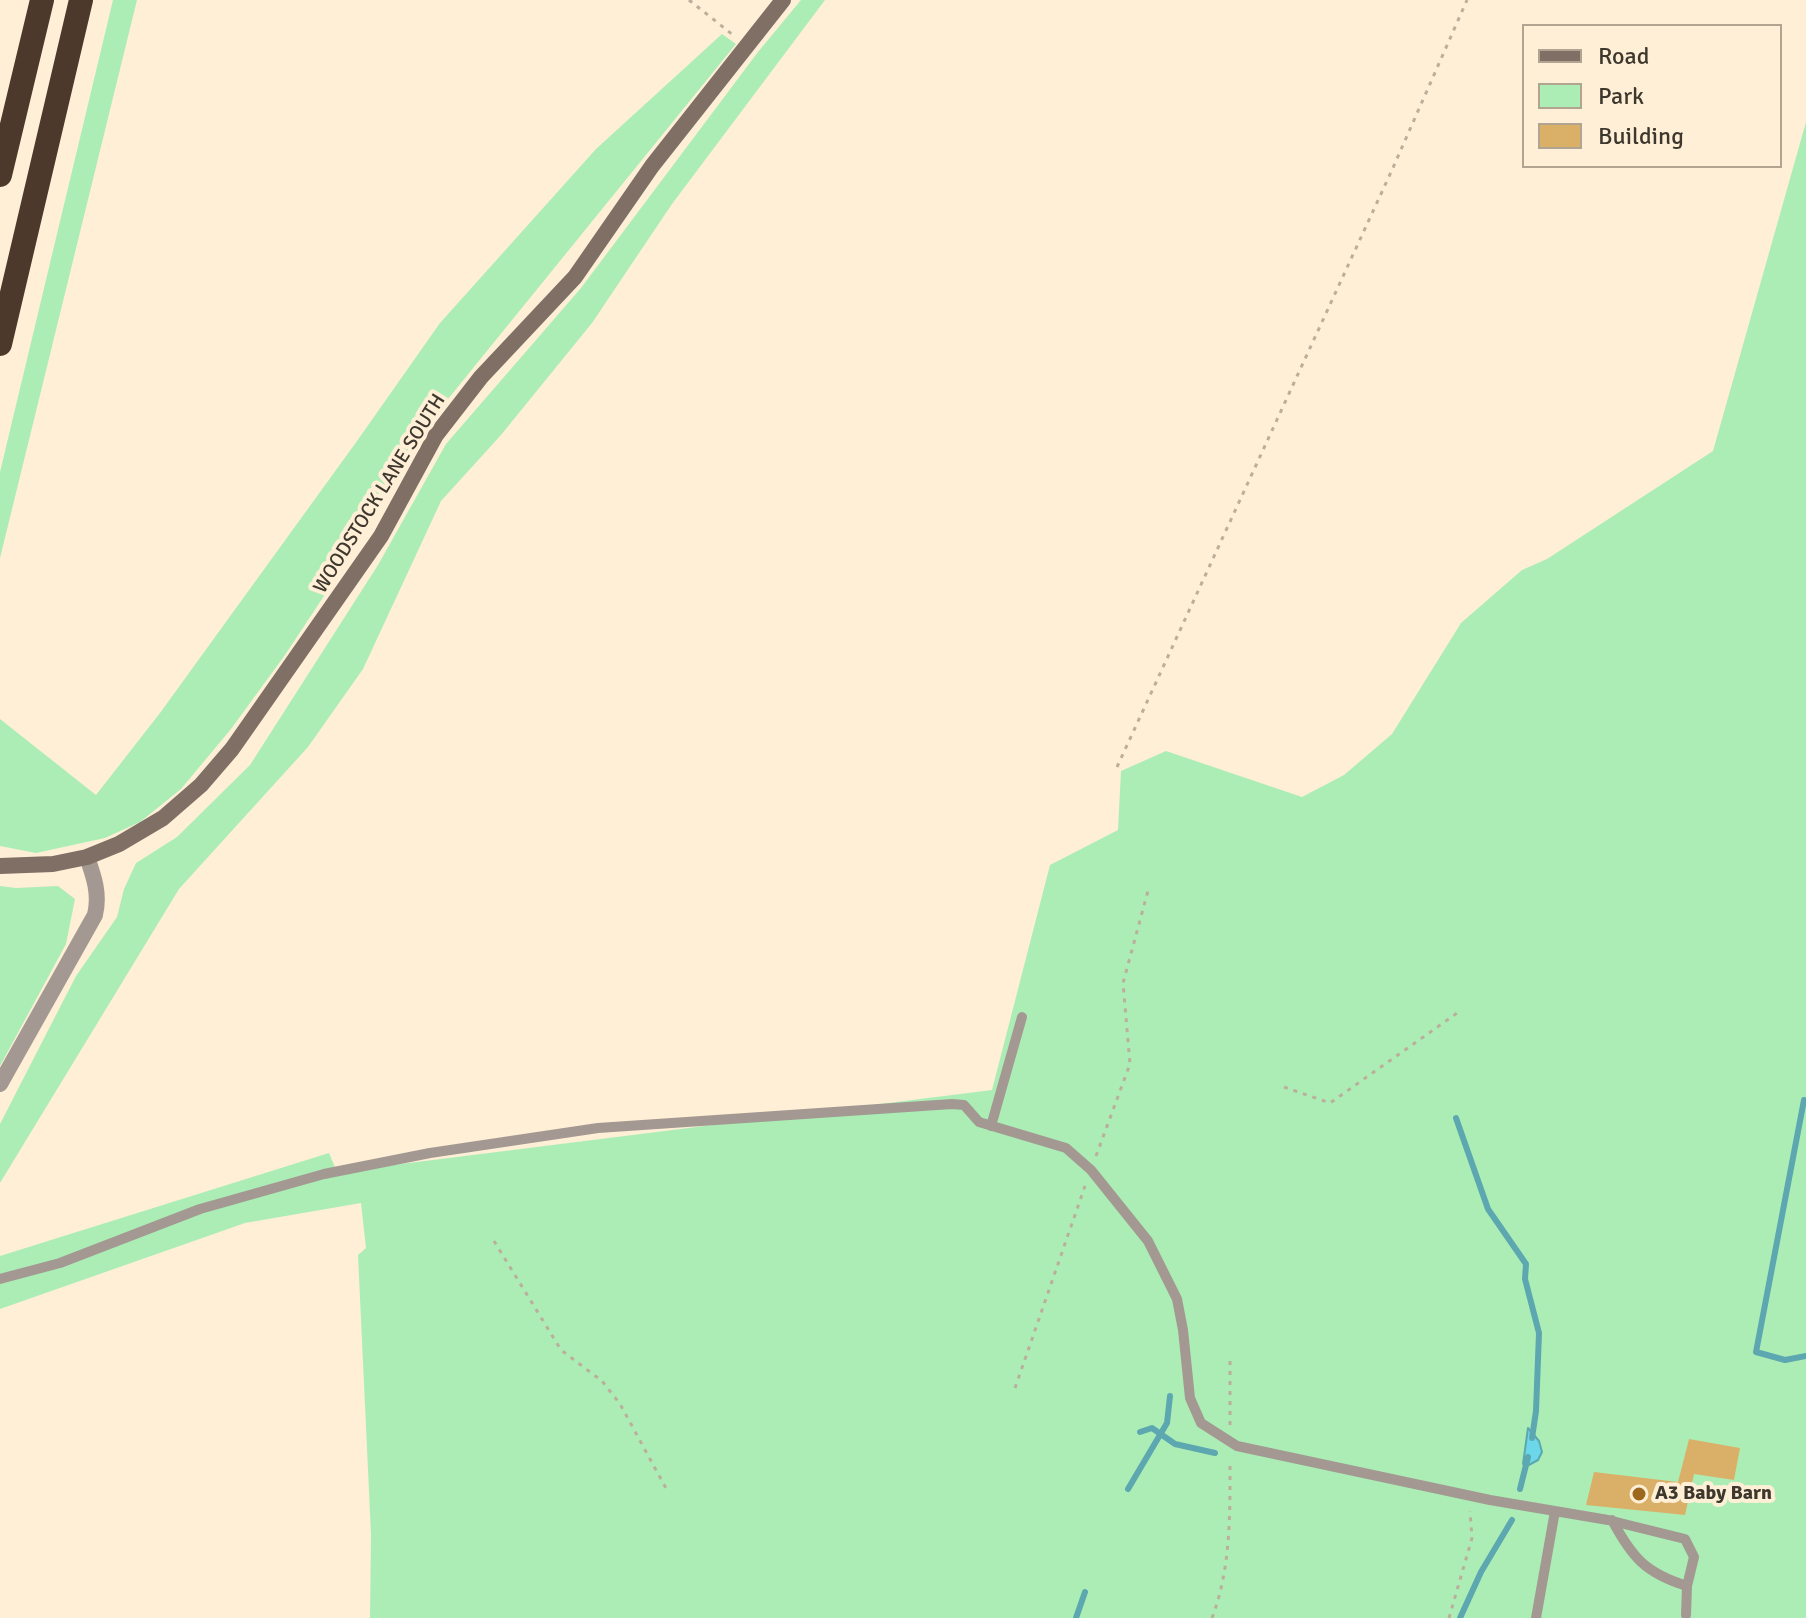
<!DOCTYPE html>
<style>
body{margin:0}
#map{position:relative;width:1806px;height:1618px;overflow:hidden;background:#feefd6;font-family:Signika,sans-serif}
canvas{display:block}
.legend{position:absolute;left:1522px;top:24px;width:260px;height:144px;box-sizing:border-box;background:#feefd6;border:2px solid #b1a592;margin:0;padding:10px 14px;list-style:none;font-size:24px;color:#3d372d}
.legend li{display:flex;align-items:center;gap:16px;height:40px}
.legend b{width:40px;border:2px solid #b1a592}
</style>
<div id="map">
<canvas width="1806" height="1618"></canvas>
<ul class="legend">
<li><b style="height:10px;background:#7f6f65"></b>Road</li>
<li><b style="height:22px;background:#acedb6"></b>Park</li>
<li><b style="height:22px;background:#dab069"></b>Building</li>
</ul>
</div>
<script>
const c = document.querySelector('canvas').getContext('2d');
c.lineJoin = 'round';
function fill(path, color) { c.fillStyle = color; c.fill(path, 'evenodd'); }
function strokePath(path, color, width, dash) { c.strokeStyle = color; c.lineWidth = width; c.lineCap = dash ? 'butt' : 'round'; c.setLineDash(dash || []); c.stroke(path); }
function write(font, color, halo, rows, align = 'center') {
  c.font = font + ' Signika,sans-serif'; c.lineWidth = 8; c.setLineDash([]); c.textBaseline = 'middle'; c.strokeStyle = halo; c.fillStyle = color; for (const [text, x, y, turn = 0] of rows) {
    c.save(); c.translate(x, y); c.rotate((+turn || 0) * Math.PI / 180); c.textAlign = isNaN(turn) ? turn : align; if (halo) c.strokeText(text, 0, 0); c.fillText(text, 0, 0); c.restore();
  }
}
fill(new Path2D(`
 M113,0H137L0,558V472Z
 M801,0H825L672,204L592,323L501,435L441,501L363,669L308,747L179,889L0,1183V1124L76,976L117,917L124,889L136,863L177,837L250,765L378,565L446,444L581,288L758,52Z
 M722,34L736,44L422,431L351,555L285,655L231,729L181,789L140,822L105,838L36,853L0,846V719L96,795L160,713L357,441L440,323L596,149Z
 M1806,122V1618H370L371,1534L358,1255L366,1248L361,1203L245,1223L0,1309V1256L329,1153L337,1172L992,1090L1050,865L1118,830L1121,771L1166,751L1302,797L1344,775L1392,734L1461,623L1522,570L1547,559L1713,451Z
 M0,886L16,888L58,886L75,899L66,944L0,1066Z`), '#acedb6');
const water = new Path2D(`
 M1528,1428L1539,1441L1542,1452L1538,1460L1527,1466L1523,1464Z`);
fill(water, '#6bd7e8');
strokePath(water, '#5da7b0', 2);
strokePath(new Path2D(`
 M1804,1100L1756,1352L1785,1360L1806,1356
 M1456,1118L1488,1209L1526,1264L1525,1279L1539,1333L1536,1411L1532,1438
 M1140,1432L1152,1428L1175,1444L1215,1453
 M1128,1489L1167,1423L1170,1396
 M1520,1489L1528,1457
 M1076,1618L1085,1592
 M1460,1618L1481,1572L1512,1520`), '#5da7b0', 6);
fill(new Path2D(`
 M1689,1439L1740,1448L1734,1480L1694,1474L1685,1515L1586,1505L1594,1472L1678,1482Z`), '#dab069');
strokePath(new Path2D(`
 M689,0L733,35
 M1117,767L1392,170L1467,0
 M1284,1087L1330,1103L1460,1011
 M1096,1156L1130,1064L1123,983L1149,887
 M494,1241L561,1350L602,1381L620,1404L668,1492
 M1015,1388L1085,1186
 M1230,1425V1358
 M1212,1618C1231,1568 1230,1514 1230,1460
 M1449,1618L1472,1538L1470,1511`), '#bbaf9c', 3, [4, 6]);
strokePath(new Path2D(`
 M991,1126L1022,1017
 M0,1279L60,1263L200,1209L324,1174L430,1153L598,1128L952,1104L964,1105L979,1122L1066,1148L1091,1170L1148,1241L1177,1299L1183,1330L1190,1398L1201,1423L1237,1446L1490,1500L1608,1520L1685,1539L1694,1557L1687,1586L1686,1615
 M1612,1520C1632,1557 1645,1573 1687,1586
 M1536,1618L1555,1511`), '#a49992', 10);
strokePath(new Path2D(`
 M0,1084L95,915C100,894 94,877 87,857`), '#a49992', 16);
strokePath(new Path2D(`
 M0,866L53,864L87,857L119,844L163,818L201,785L232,749L381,536L436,435L481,377L575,277L652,166L783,0`), '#7f6f65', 16);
strokePath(new Path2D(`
 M0,175L42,0
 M0,344L81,0`), '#4d392c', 24);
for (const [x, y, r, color] of [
 [1639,1494,8,"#9b681e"]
]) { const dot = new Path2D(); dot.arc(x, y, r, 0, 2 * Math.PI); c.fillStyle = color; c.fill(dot); strokePath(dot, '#feefd6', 3); }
write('20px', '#3d372d', '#feefd6', [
 ["WOODSTOCK LANE SOUTH",380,494,-58]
]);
write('bold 20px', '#3d372d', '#feefd6', [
 ["A3 Baby Barn",1655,1494]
], 'left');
</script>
